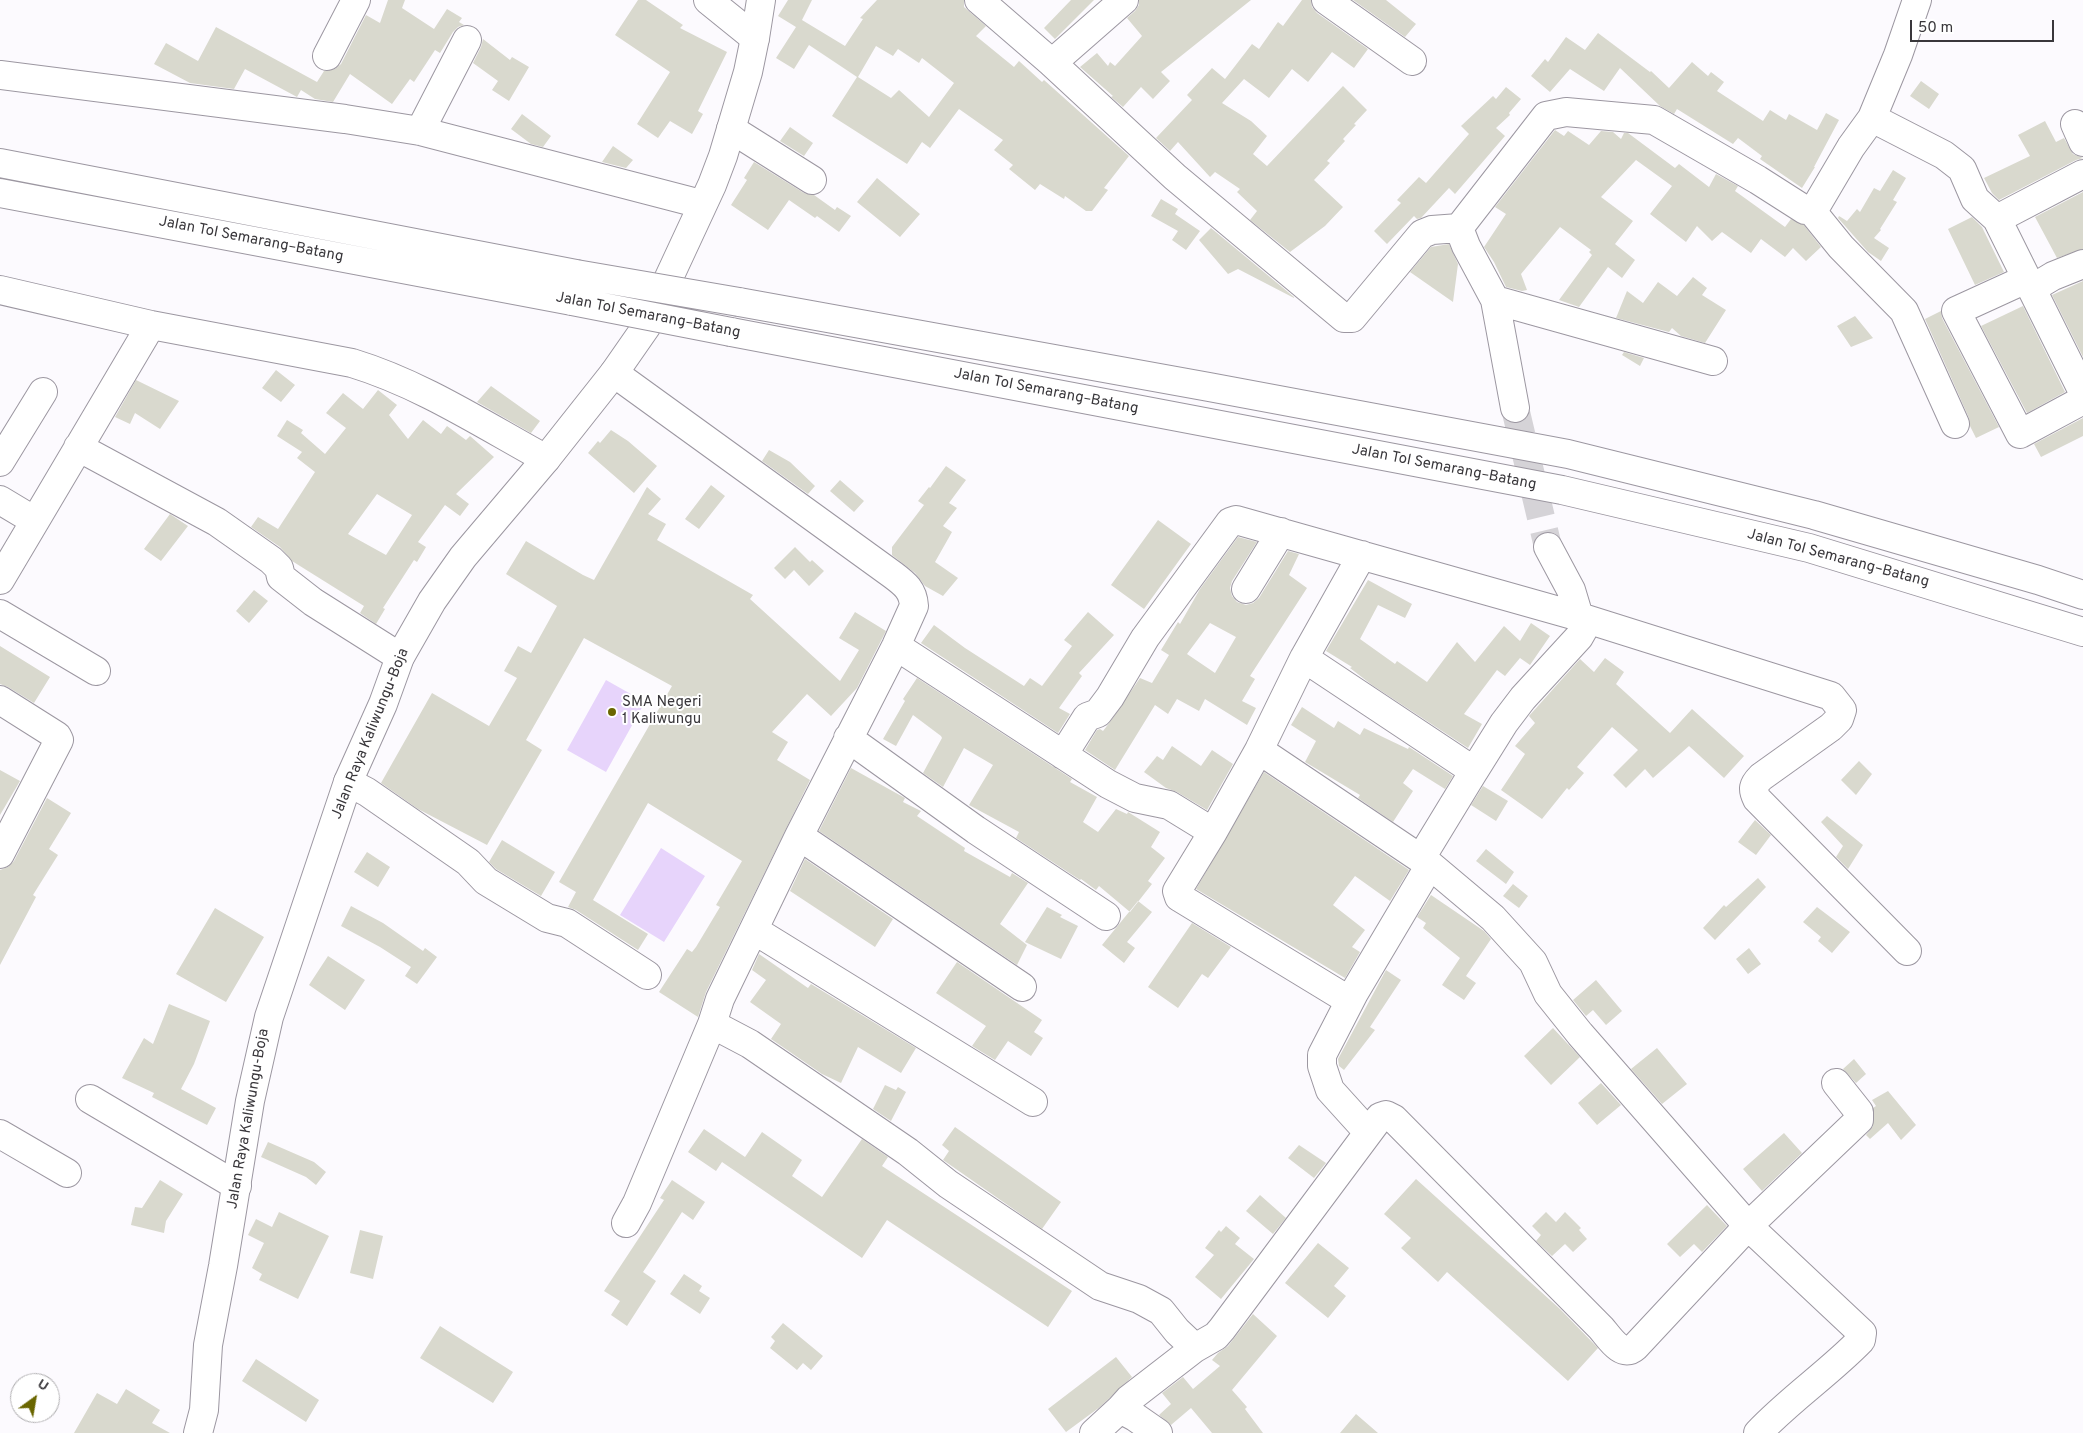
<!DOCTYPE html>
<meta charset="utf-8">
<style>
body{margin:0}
#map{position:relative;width:2083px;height:1433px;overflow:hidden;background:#fcfafe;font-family:Overpass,sans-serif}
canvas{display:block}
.north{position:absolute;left:10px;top:1373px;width:50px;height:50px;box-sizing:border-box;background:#fff;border:1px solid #b0afb1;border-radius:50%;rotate:32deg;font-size:14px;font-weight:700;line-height:20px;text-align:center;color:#39373b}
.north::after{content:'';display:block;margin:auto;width:18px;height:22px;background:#6a6600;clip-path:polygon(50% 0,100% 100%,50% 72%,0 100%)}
.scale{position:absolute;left:1910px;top:20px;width:144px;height:22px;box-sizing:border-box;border:2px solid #39373b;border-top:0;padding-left:6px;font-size:15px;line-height:18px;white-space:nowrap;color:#39373b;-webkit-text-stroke:4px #fff;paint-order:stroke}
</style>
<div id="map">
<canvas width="2083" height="1433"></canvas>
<div class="north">U</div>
<div class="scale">50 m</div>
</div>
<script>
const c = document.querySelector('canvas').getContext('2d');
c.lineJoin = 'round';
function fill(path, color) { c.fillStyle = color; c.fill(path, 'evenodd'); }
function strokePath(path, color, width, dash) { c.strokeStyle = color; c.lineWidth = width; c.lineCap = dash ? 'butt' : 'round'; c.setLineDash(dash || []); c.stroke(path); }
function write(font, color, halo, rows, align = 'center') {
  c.font = font + ' Overpass,sans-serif'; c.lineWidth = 4; c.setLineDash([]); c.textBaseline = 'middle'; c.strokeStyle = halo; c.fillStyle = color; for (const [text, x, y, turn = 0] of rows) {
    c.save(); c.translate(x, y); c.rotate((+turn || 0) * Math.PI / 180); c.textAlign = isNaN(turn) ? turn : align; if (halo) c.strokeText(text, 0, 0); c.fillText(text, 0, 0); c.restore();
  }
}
fill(new Path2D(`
 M606,680L645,702L606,772L567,750Z
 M661,848L705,876L664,942L620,915Z`), '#e7d4fb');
fill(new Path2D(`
 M388,0H405L402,8L434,29L447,9L462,18L459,22L464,25L458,27L453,32L440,53L435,50L414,82L410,79L392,104L350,74L333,102L315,99L301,90L297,97L245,69L234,89L190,83L154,64L166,43L198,61L216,27L317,82L324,71L335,69L341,64L366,15L380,23Z
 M638,0H646L683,25L680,28L727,52L698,111L703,114L692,134L670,121L658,138L637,124L670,72L615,35Z
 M788,0H812L802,20L845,46L863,19L860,18L877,0H964V7L986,26L976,36L1014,67L1019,61L1042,82L1044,80L1129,156L1104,188L1108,190L1092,211H1086L1065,196L1064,199L1040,184L1035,190L1009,169L1013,165L994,150L1003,140L959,109L930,148L922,142L907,164L832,116L857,77L809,45L794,69L776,58L796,27L778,16ZM876,46L893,56L898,49L919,63L922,58L954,83L929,117L899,90L891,98L858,77Z
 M1071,0H1094L1055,39L1044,28Z
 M1139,0H1251L1161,72L1170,81L1153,99L1141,87L1123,107L1111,97L1113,96L1080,67L1097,53L1108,66L1110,62L1115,66L1142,36L1127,18L1135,11L1139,5Z
 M1302,0H1311L1312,7L1317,13L1368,49L1354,68L1332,52L1308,82L1292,69L1269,98L1244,79L1222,103L1251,121L1267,136L1253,154L1267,166L1343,86L1367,110L1354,124L1356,125L1343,139L1345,141L1327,161L1330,163L1314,180L1343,207L1325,226L1290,252L1250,220L1257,211L1237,192L1240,189L1215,172L1210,177L1178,142L1170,151L1156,138L1192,100L1187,95L1212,68L1225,79L1252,44L1259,49L1278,22L1283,26Z
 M1353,0H1386L1416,24L1405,37Z
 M1598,33L1650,72L1651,71L1669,88L1692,62L1708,76L1711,72L1724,82L1717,91L1763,121L1770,110L1786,120L1789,114L1817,130L1826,113L1839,120L1814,167H1815L1802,188L1760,159L1762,156L1738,138L1733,144L1677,109L1674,114L1660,106L1620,68L1604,91L1570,69L1550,92L1531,76L1545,59L1548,62L1566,37L1585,50Z
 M483,39L510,60L512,57L529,67L509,101L492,90L498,81L473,63L481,47Z
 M1921,81L1939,94L1929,109L1910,96Z
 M1506,87L1521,99L1509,113L1510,115L1496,128L1505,136L1455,194L1449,188L1421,218L1417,219L1414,216L1387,244L1374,231L1401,203L1397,200L1419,177L1426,183L1469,134L1461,126L1493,96L1496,99Z
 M522,114L551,136L543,147L531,144L511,129Z
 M2045,121L2056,142L2064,138L2073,154L2083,158L2076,160L1999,200L1992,193L1984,178L2030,156L2018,135Z
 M790,127L813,143L804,156L780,141Z
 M1555,130L1564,136L1568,131L1589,145L1601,131L1613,132L1621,139L1624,133H1628L1675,168L1679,164L1709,187L1716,174L1738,186L1735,191L1785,227L1791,219L1803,224L1821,247L1806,261L1793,248L1785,257L1761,239L1751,253L1722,232L1712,241L1697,226L1686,242L1650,214L1672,186L1636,160L1601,197L1633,221L1615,244L1635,260L1622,278L1608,267L1579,307L1559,300L1592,255L1589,252L1591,250L1560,227L1521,274L1527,290L1522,291L1506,287L1494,262L1484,247L1506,214L1495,207Z
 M613,146L633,160L626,168L602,162Z
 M754,162L804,193L814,195L835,210L837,207L851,216L839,232L817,216L815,218L789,200L768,230L731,205L747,180L744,178Z
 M1893,170L1906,178L1893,200L1897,202L1880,229L1881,230L1874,238L1889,248L1881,261L1868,252L1838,218L1839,216L1847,221L1857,209L1860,212L1874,188L1880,191Z
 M877,178L920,214L900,237L857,202Z
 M2083,192V249L2057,258L2035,217Z
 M1161,199L1178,209L1175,214L1200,231L1186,250L1172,240L1178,231L1151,216Z
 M1972,217L1982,227L2004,272L1975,285L1948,229Z
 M1211,228L1294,297V298L1238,269L1228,274L1199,240Z
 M1449,244L1458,264L1453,302L1410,272L1431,247Z
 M1693,277L1707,288L1702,295L1726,310L1705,343L1681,336L1672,328L1669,332L1616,318L1627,291L1643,303L1658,282L1677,296Z
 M2083,281V357L2052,295Z
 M2023,306L2065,392L2027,413L1981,326Z
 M1941,311L1942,318L1999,427L1976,438L1970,426L1969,418L1925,319Z
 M1855,316L1873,338L1851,347L1837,326Z
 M1624,352L1644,358L1640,366L1622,355Z
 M276,370L295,385L281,402L262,388Z
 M136,380L179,401L160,429L135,413L130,424L115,417Z
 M491,386L540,421L531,433L477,402Z
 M378,390L397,405L389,415L408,439L423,420L441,434L447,426L466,440L470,436L494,457L456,494L469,504L460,516L445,505L418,542L426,547L417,562L414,560L383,608L385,609L376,624L360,613L364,606L292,561L280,547L251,527L258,517L278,529L315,472L297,458L302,452L277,436L287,420L303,430L301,433L325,454L346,428L326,413L343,393L363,409ZM377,494L412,515L386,555L348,534Z
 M2083,418V436L2041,457L2034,444Z
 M611,430L628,441L657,466L634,493L588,453L598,441L600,443Z
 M769,450L790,462L815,486L808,494L762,461Z
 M946,466L966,480L949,503L957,508L943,526L952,532L935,562L958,578L943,596L925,586L915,573L892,555V547L924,505L918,501L929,487L930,488Z
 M840,480L864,501L854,512L830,491Z
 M711,485L725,496L699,529L685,519Z
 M647,487L661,499L648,514L666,524L657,540L753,595L750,599L840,681L859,650L839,638L855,612L886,631L857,688L831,716L807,694L772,732L788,742L777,760L810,780L706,992L698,1017L659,992L687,949L692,952L696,947L720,907L716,905L742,861L648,803L593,900L648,934L638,950L576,910L568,907L576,892L559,882L672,686L584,638L526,740L542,750L487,845L418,809L381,783L432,693L489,726L517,678L504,671L518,646L531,653L557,606L506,574L526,541L583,575L594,580Z
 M170,514L188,526L161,561L144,549Z
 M1158,520L1191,544L1144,609L1111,585Z
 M1238,537L1257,542L1232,581L1230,588L1232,596L1237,602L1246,605L1253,603L1259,598L1288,551L1299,554L1289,575L1307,588L1250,676L1255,679L1242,701L1256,708L1247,725L1205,699L1199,711L1177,699L1168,714L1155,705L1115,770L1085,750L1097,730L1100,729L1103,731L1110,722L1140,678L1152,683L1169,655L1161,650L1178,622L1180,624L1200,589ZM1210,623L1236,637L1215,673L1187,654Z
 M795,547L810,562L812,560L824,571L809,586L794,570L785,579L774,568Z
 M1368,580L1412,604L1405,618L1378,605L1360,639L1395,664L1397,661L1427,682L1457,642L1475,662L1504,626L1520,641L1531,623L1550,636L1530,665L1520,658L1505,676L1497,670L1464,714L1482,724L1468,748L1372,685L1350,668L1352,667L1326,651Z
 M254,590L268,601L249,623L236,611Z
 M1088,612L1114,635L1079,673L1082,676L1059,708L1070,714L1058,733L921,643L934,625L965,648L1024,686L1030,678L1042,686L1072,646L1064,640Z
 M0,646L50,677L34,703L8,687L0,684Z
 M1605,658L1624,672L1616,684L1670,733L1692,709L1744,756L1724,778L1689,746L1653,778L1645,769L1626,788L1613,775L1638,750L1612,727L1577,767L1584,773L1569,790L1567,788L1542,819L1501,790L1525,754L1515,746L1535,723L1529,716L1580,659L1594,672Z
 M917,678L1072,779L1070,782L1097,797L1083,822L1098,832L1116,809L1127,814L1128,812L1160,832L1151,847L1165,858L1148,881L1152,884L1130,912L1099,886L1096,890L1081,879L1080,880L1016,838L1019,832L969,805L993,765L964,748L943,787L923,773L942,738L941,736L913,715L896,746L883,739L905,701L903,699Z
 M1302,707L1334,728L1338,721L1360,735L1364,728L1408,749L1409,747L1453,776L1445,789L1413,769L1403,783L1413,791L1393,822L1358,798L1360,795L1305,762L1316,741L1291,725Z
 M1172,746L1201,766L1212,750L1233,764L1207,810L1177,792L1166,788L1144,772L1157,756L1163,760Z
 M1859,761L1872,774L1856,795L1841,780Z
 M851,768L905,798L903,802L921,811L917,816L965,848L964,851L1010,877L1012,873L1028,883L1000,924L1027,945L1017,965L819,831Z
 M0,770L20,781L0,815Z
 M1264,772L1409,870L1390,901L1355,876L1333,905L1365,930L1352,947L1360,952L1345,978L1196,889Z
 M1483,786L1508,801L1496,821L1471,805Z
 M47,798L71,813L49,849L58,855L33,895L36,897L0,965V870L8,867L14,861Z
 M1827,816L1863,845L1848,869L1836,857L1843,846L1821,822Z
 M1755,820L1771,835L1756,855L1738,842Z
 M502,840L555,872L541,896L496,869L489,862Z
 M1486,849L1514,872L1506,884L1476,861Z
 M367,852L390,867L378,887L354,872Z
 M805,859L893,919L875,947L790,891Z
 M1758,878L1766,887L1715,940L1703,928L1724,905L1726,907Z
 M1513,884L1528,896L1519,908L1503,896Z
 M1431,895L1484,931L1491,939L1466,976L1476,983L1464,1000L1442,985L1460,958L1423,928L1426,923L1417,917Z
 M1138,901L1152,912L1127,942L1135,948L1124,963L1102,945Z
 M351,906L383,923L423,951L425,948L437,957L417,984L405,976L411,967L380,947L341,926Z
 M1047,907L1062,915L1060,917L1078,926L1061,959L1025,942Z
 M1817,907L1850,932L1832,953L1818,941L1821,937L1803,922Z
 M215,908L264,937L226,1002L176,974Z
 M1192,923L1231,947L1208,978L1202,974L1178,1008L1148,987Z
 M1749,948L1761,964L1748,974L1736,959Z
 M759,954L808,988L811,984L916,1048L901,1073L858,1047L841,1083L822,1074L771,1039L781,1024L750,1002L766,980L752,970Z
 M328,956L365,980L345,1010L309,985Z
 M957,962L1042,1020L1034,1032L1043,1038L1031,1056L1008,1041L995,1060L972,1046L986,1026L936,993Z
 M1386,970L1401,980L1370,1027L1375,1030L1344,1070L1339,1066L1338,1059Z
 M1596,980L1622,1011L1606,1025L1593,1010L1586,1016L1573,1000Z
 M169,1004L210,1021L194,1064L181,1089L216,1108L207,1125L152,1097L154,1093L122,1078L144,1038L153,1044Z
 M1553,1028L1580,1057L1551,1085L1524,1056Z
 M1657,1048L1687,1084L1662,1104L1631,1069Z
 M1854,1059L1866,1074L1856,1083L1843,1069Z
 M1601,1083L1621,1105L1597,1125L1578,1103Z
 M885,1085L896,1090L898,1087L906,1092L891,1121L873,1109Z
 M1888,1091L1916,1125L1901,1140L1888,1123L1870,1139L1866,1135L1873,1126V1108L1876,1106L1872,1100Z
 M955,1127L1061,1202L1042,1229L943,1160L949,1151L942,1145Z
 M704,1129L745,1157L762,1132L802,1160L792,1176L822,1197L862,1139L888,1157L882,1166L1072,1291L1048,1327L887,1220L862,1258L722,1162L716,1171L688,1152Z
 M1784,1133L1802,1153L1762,1191L1743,1169Z
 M268,1142L314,1162L326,1172L316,1185L306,1177L261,1157Z
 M1299,1145L1326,1163L1314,1178L1288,1158Z
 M1416,1179L1560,1309L1598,1348L1568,1381L1447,1272L1438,1282L1401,1248L1411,1238L1384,1214Z
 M160,1180L183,1194L166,1221L164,1233L131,1225L135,1207L142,1208Z
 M672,1180L705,1202L693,1220L682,1212L653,1257L643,1272L656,1281L627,1326L611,1315L620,1301L604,1291L664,1200L660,1198Z
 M1260,1195L1286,1218L1273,1234L1246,1211Z
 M1707,1205L1727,1226L1702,1252L1694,1244L1680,1257L1667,1244Z
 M279,1212L329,1236L298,1299L259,1280L262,1274L252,1268L264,1243L248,1235L256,1219L272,1227Z
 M1546,1212L1556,1222L1565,1212L1581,1228L1579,1230L1587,1239L1573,1252L1565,1244L1552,1256L1536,1241L1541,1235L1532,1226Z
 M1226,1226L1240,1238L1235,1244L1254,1259L1221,1299L1195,1277L1214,1255L1205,1248L1219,1230L1221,1232Z
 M360,1230L383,1236L373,1279L350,1273Z
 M1318,1243L1349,1268L1334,1286L1346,1296L1328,1318L1285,1283Z
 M684,1274L702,1286L699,1291L710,1298L700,1314L670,1294Z
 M1253,1314L1277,1336L1232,1390L1247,1407L1245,1409L1263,1433H1212L1191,1408L1171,1425L1159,1415L1171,1404L1162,1393L1183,1377L1193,1389L1220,1366L1212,1360L1218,1353L1228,1346Z
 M783,1323L823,1356L811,1370L803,1363L797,1370L770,1348L775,1341L771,1337Z
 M440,1326L513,1372L493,1403L420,1358Z
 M1116,1357L1132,1377L1100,1407L1066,1432L1048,1409Z
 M256,1359L319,1400L306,1422L242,1381Z
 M126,1389L160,1410L152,1423L170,1433H74L97,1393L117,1404Z
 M1356,1414L1378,1433H1340Z`), '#d9d9ce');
strokePath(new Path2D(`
 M1515,408L1548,547`), '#d5d3d7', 28, [28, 14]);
const minor = new Path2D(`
 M708,0L755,38
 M979,0L1052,63L1175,177L1344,318H1352L1422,234L1432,230L1459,228
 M1326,0L1412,61
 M327,56L356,0
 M1052,63L1124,0
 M0,75L345,119L420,131L701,204
 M1872,118L1944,155L1962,169L1975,199L1997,219L2083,392
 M2075,124L2083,142
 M731,129L812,180
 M420,131L467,40
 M1811,210L1841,247L1904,311L1955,424
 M1997,219L2083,174
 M2026,279L1956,311L2020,434L2083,400
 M2026,279L2038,285L2053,276L2083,264
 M0,290L151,325L352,363C421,384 482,424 546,459
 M1495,300L1713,361
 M614,373L893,575C905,584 913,590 914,606L896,646L799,836L720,999L712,1024L750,1044L908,1152L948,1184L1100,1286L1139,1299L1161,1311L1177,1331L1195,1348
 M1515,408L1495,300L1466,246L1459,228L1546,116L1566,112L1654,120L1758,180L1805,210L1815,208L1851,147L1872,118L1898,55L1917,0
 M78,447L217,522L271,560L279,568L281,577L313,602L400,657
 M0,462L43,392
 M0,500L35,521L151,325
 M0,580L35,521
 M1246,589L1281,532
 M0,614L96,671
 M896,646L1108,784L1135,798L1169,805L1213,832L1259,750L1304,658L1474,771L1504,723L1523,698L1579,637L1583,630L1571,590L1548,547
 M1304,658L1362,555
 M0,700L57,736L59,740L0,854
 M848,738L976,830L1106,916
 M1259,750L1430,865L1493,918L1533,962L1548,994L1580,1034L1748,1226L1862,1333L1861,1340C1829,1373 1790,1399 1758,1433
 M1063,755L1087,717L1098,713L1110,697L1145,638L1230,522L1236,520L1580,617L1831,696L1842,710L1839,719L1831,727L1761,777C1753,785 1752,789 1757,799L1907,951
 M348,782L367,792L468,862L486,881L547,918L567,923L647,975
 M1213,832L1177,891L1179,897L1350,1001
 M799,836L1022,987
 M1421,858L1474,771
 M754,930L1033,1102
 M90,1099L237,1186
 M1368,1132L1330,1090L1322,1066V1055L1354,993L1430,865
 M0,1134L67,1173
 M626,1223L637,1203L712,1024
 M1094,1433L1120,1409
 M1158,1433L1135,1417L1120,1409L1129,1399L1195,1348L1216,1336L1222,1329L1380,1117L1386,1115L1394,1119L1601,1328C1609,1337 1622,1359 1635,1347L1748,1226L1859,1120V1112L1836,1083`);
const major = new Path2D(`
 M198,1433L204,1410L208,1345L223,1266L250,1101L269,1017L348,782L383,704L400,657L432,601L463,557L546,459L614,373L646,327L712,185L723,156L748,72L755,38L761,0`);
const highway = new Path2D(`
 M0,163L576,274
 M0,193L572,301
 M739,302L1209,387L1568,454L1814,515L2038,580L2083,595
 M731,332L1562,490L1809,548L2083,632`);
strokePath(minor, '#9c97a1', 30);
strokePath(major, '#9c97a1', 30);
strokePath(highway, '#9c97a1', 30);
strokePath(minor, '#fff', 28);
strokePath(major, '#fff', 28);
strokePath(highway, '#fff', 28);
const highwayBridge = new Path2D(`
 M576,274L739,302
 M572,301L731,332`);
strokePath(highwayBridge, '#9c97a1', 30, []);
strokePath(highwayBridge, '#fff', 28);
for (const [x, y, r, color] of [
 [612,712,5,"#6a6600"]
]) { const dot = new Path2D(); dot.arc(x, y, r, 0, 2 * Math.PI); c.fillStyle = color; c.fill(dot); strokePath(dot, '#fff', 2); }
write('15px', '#39373b', '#fff', [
 ["Jalan Tol Semarang–Batang",251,240,11],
 ["Jalan Tol Semarang–Batang",648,316,11],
 ["Jalan Tol Semarang–Batang",1046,392,11],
 ["Jalan Tol Semarang–Batang",1444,468,11],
 ["Jalan Tol Semarang–Batang",1838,559,15],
 ["Jalan Raya Kaliwungu-Boja",371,734,-68],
 ["Jalan Raya Kaliwungu-Boja",249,1119,-80]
]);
write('15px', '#39373b', '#fff', [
 ["SMA Negeri",622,703],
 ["1 Kaliwungu",622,720]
], 'left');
</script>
